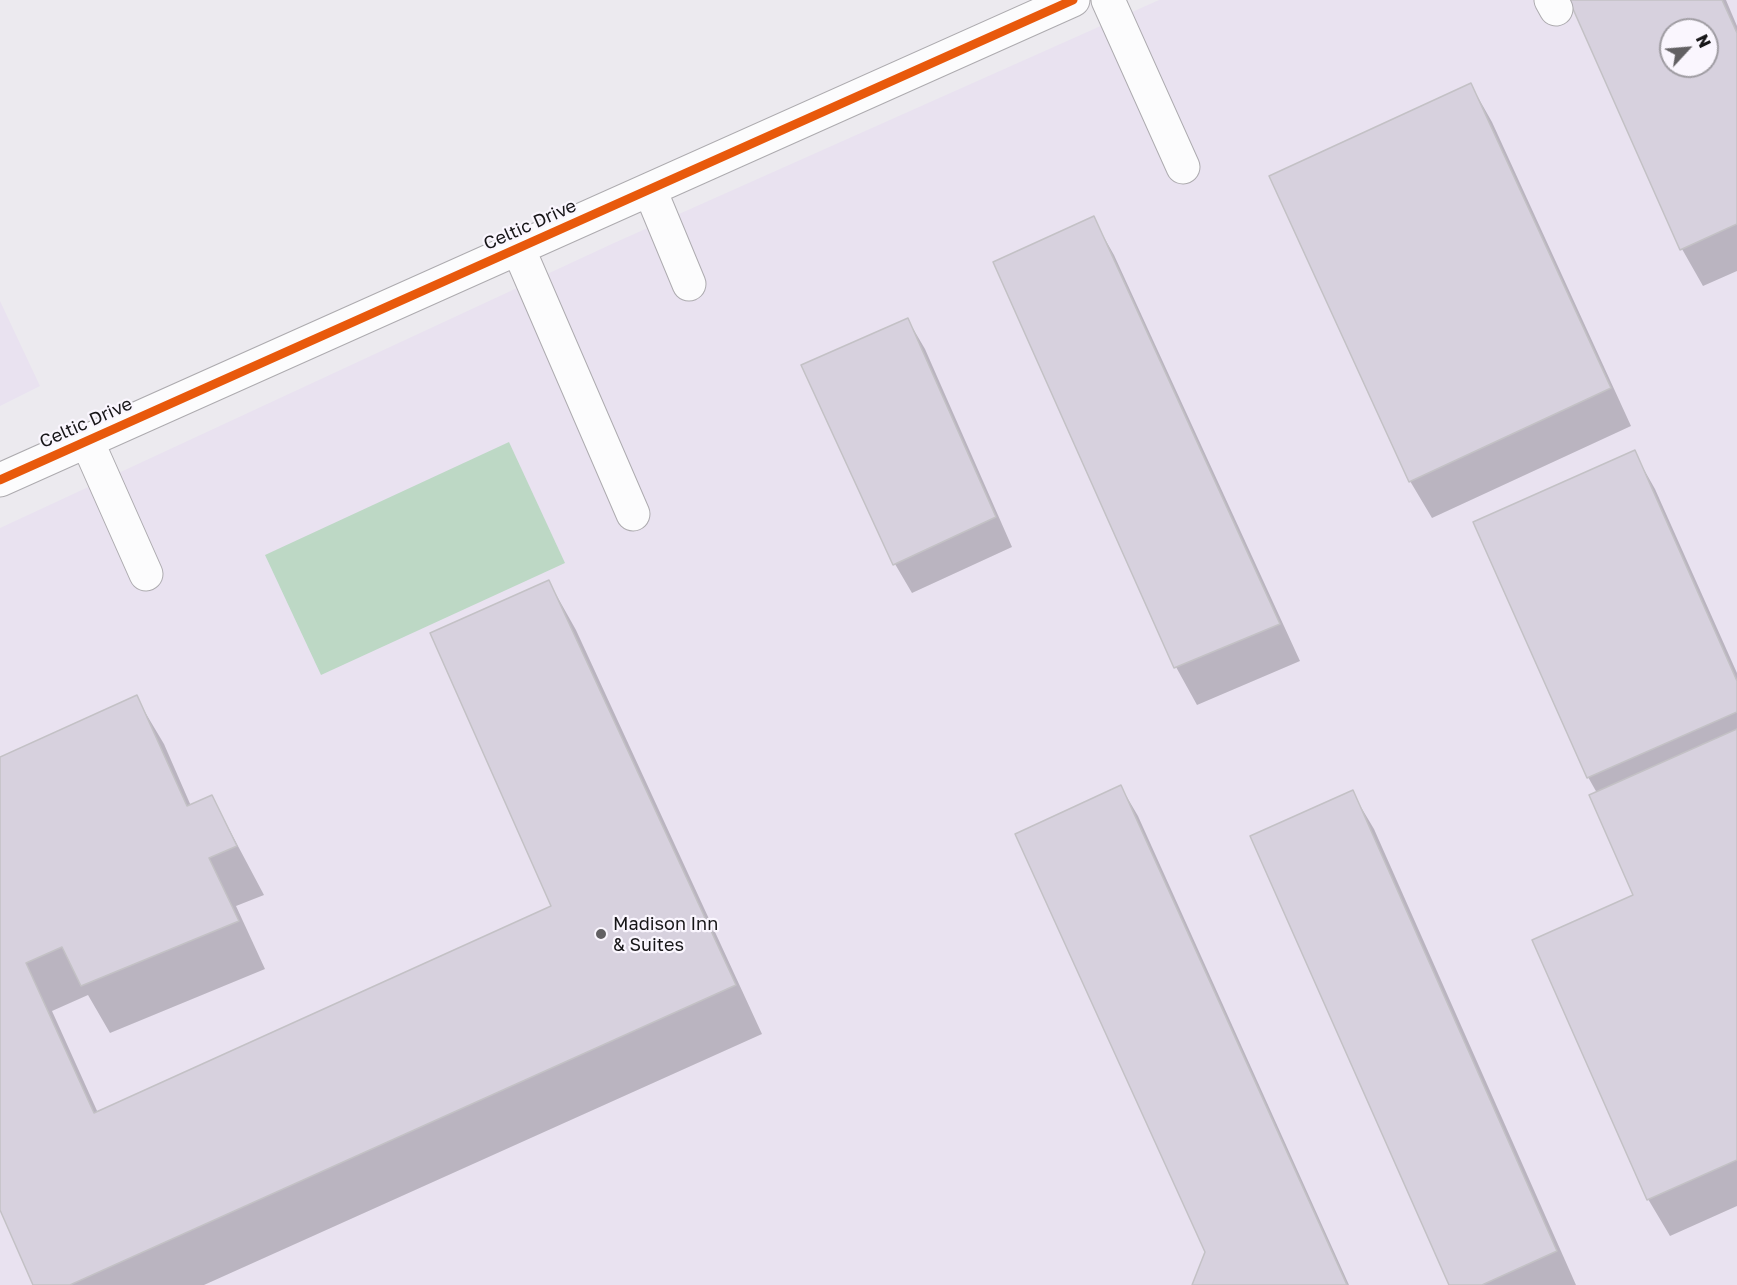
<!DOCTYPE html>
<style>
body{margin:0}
#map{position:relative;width:1737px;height:1285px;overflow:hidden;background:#eceaef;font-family:"Golos Text",sans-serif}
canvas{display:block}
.north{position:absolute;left:1659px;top:18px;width:60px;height:60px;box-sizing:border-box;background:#faf6fe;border:2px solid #9f9ca2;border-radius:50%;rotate:64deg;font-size:16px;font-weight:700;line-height:24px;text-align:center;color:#171618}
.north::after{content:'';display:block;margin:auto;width:21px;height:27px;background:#626063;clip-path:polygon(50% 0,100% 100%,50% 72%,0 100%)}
</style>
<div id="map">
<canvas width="1737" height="1285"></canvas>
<div class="north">N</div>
</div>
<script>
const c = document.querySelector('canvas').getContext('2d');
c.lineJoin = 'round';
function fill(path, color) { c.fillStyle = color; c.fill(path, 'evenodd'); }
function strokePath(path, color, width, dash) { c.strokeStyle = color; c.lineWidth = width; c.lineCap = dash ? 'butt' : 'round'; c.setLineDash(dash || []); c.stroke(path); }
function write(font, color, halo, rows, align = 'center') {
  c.font = font + ' "Golos Text",sans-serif'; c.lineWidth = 4.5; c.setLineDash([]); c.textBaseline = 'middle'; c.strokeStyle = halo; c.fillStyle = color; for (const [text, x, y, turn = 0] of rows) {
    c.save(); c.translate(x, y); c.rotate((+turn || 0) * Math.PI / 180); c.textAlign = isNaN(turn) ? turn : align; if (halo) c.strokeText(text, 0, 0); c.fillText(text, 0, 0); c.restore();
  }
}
fill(new Path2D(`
 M1159,0H1737V1285H0V528L614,243ZM1671,30H1707V66H1671Z
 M0,301L40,386L0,406Z`), '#e9e2f0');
fill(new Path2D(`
 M509,442L565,563L321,675L265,555Z`), '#bdd8c5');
fill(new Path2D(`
 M1571,0H1726L1737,26V271L1703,286L1682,249ZM1671,30H1707V66H1671Z
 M1471,85L1492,122L1631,426L1432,518L1410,481Z
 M1093,218L1114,255L1300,661L1197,705L1176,667L995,263Z
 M908,320L925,349L1012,547L912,593L895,564Z
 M1634,452L1655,489L1737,673V1206L1670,1236L1648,1199L1635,896L1597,793L1588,777Z
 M549,582L576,630L762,1034L204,1285H35L0,1207V758L136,697L164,744L191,806L212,797L264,895L236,906L265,969L110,1033L88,995L52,1011L98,1113L553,907Z
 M1121,787L1138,816L1349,1285H1193L1207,1252Z
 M1352,792L1374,829L1576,1285H1450Z`), '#0003');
const building = new Path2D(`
 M1569,0H1722L1737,33V224L1680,250ZM1671,30H1707V66H1671Z
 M1471,83L1611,388L1409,482L1269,176Z
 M1094,216L1280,624L1174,668L993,262Z
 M908,318L996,517L893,565L801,365Z
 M1635,450L1737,681V712L1587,778L1473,522Z
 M549,580L736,985L70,1285H33L0,1210V757L137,695L187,806L212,795L237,846L209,858L239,921L81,986L62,947L26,963L94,1113L551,906L430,633Z
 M1737,729V1160L1647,1200L1532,940L1633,895L1589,795Z
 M1121,785L1347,1285H1192L1205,1252L1015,834Z
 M1353,790L1557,1251L1482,1285H1449L1250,836Z`);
fill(building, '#d7d1de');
strokePath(building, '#c3c1c5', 1.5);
const minor = new Path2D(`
 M1108,0L1183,167
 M1551,0L1556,9
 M650,190L689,284
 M518,248L633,514
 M87,441L146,574
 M0,480L1073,0`);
strokePath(minor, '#adabaf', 35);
strokePath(minor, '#fcfcfd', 33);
strokePath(new Path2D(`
 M0,480L1073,0`), '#e8590c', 9);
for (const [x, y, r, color] of [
 [601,934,6,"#626063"]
]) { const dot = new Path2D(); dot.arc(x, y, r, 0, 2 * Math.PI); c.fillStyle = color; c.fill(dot); strokePath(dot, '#faf6fe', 2); }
write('18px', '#171618', '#faf6fe', [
 ["Celtic Drive",530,225,-24],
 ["Celtic Drive",86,423,-24]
]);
write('18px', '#171618', '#faf6fe', [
 ["Madison Inn",613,924],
 ["& Suites",613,945]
], 'left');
</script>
